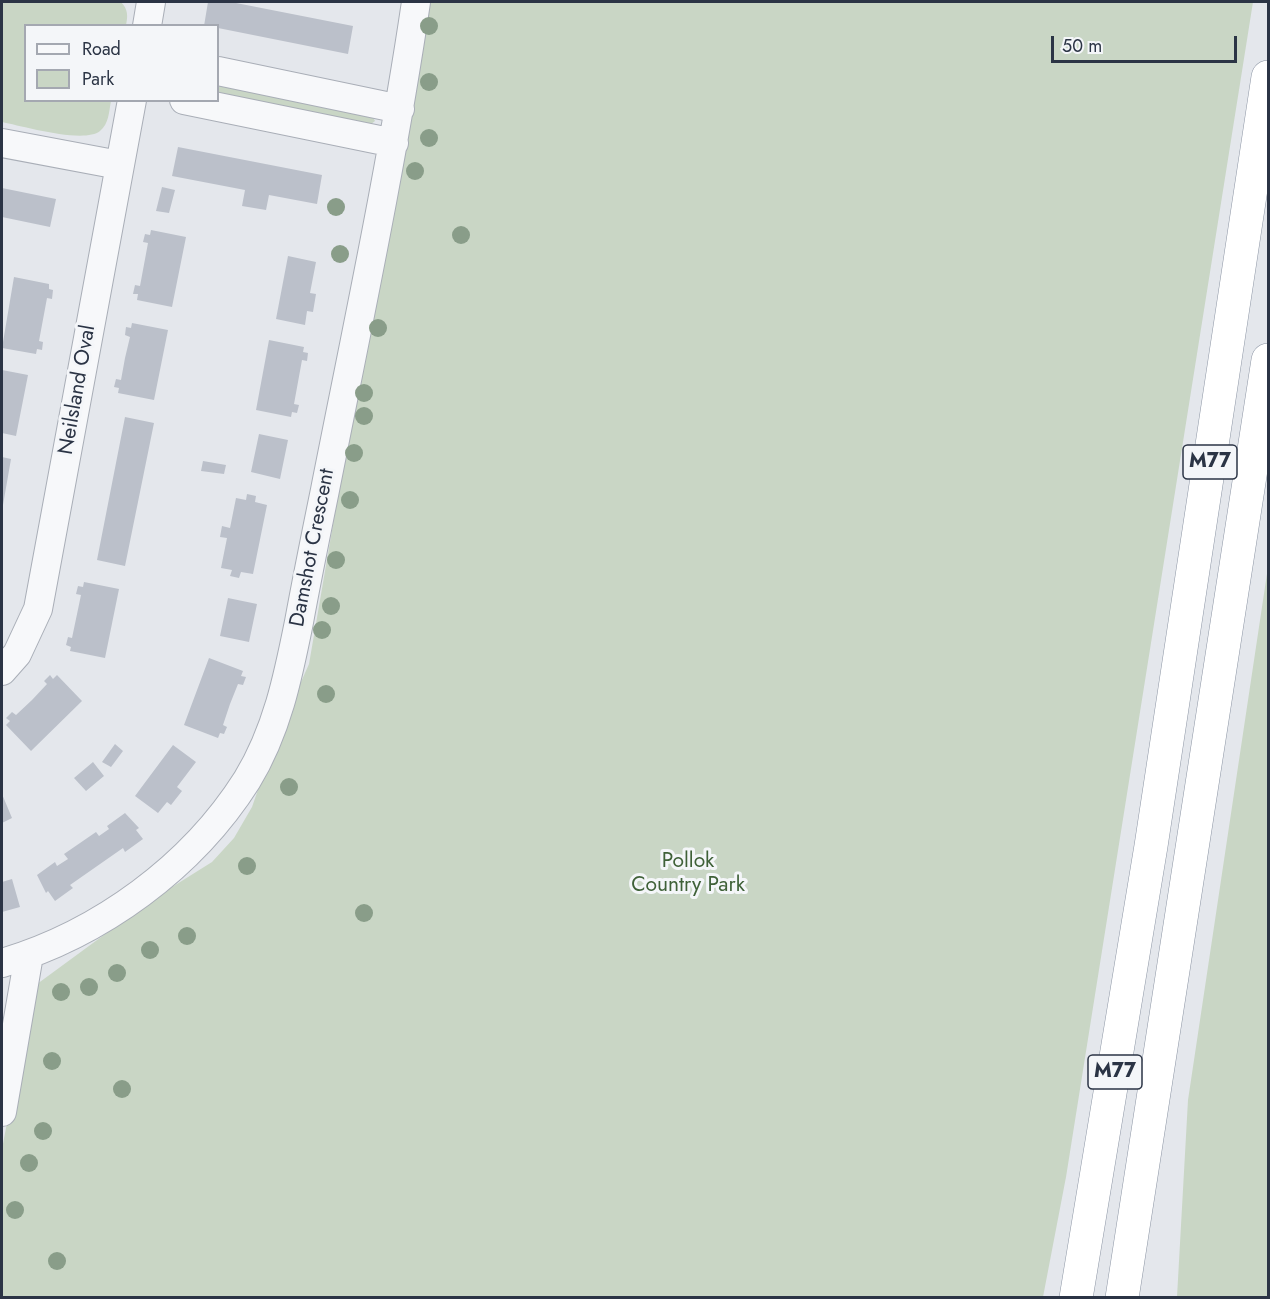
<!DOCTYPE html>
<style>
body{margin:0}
#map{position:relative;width:1270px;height:1299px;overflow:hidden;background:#e4e7ec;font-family:Jost,sans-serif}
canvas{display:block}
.frame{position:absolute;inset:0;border:3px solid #2b3445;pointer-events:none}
.legend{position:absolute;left:24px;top:24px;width:195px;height:78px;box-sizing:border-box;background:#f4f6f9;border:2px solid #a4a8b1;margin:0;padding:8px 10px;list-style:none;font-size:18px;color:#2b3445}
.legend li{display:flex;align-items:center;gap:12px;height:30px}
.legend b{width:30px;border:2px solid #a4a8b1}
.scale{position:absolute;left:1051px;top:36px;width:186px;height:27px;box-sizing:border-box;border:3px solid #2b3445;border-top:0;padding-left:8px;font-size:18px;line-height:21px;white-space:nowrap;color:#2b3445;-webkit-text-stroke:4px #f4f6f9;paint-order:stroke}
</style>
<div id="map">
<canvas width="1270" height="1299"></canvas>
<div class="frame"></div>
<ul class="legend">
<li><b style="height:8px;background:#f7f8fa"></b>Road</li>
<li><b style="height:16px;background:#c9d6c5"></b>Park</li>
</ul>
<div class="scale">50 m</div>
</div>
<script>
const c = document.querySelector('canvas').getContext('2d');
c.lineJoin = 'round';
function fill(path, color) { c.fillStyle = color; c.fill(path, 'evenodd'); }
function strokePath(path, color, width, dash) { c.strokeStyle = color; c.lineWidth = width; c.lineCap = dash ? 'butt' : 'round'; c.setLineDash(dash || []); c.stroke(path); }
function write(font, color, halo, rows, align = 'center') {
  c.font = font + ' Jost,sans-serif'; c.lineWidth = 6; c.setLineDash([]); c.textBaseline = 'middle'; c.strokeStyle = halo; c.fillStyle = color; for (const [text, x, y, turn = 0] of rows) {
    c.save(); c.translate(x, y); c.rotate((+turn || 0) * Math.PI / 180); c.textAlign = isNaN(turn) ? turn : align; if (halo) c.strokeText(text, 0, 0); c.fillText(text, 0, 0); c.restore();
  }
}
fill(new Path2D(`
 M2,2H121C128,9 128,16 126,25L26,26V100L111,101C109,111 109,124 100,131C84,144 22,126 2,122Z
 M423,2H1253L1066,1177L1043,1297L2,1298V1149L33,987L153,899L212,862L234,838L252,807L276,738L309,664Z
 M218,86L372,115L375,121L371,124L218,97Z
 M1268,567V1297H1177L1188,1100Z`), '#c9d6c5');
fill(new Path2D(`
 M208,2H231L353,26L348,54L218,28V26H204Z
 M178,147L322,175L317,204L269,195L266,210L242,206L245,190L172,176Z
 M162,187L175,190L169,213L156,211Z
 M2,188L56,199L50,227L2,217Z
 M151,230L186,237L172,307L137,300L138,294H133L135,285L140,286L148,243L143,242L145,234L150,235Z
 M288,256L316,262L310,293L316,294L313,312L307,311L305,325L276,319Z
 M14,277L49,284V289L53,290L52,299L47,298L39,341L43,342L42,350L37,349L36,354L2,348Z
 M132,323L168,330L154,400L118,393L119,388L114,387L116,379L121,380L125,358L130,337L125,335L126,327L131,328Z
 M269,340L304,347L303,352L308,353L307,361L302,360L294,404L299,405L297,413L292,412L291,417L256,410Z
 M2,370L28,375L16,436L2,433Z
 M125,417L154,423L125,566L97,560Z
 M259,434L288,440L280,479L251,472Z
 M2,457L11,459L3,505H2Z
 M203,461L226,465L224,474L201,471Z
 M247,494L256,496L255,502L267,505L253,574L241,572L239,578L230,576L232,570L221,568L227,538L220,537L222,526L230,528L236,498L246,500Z
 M84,582L119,589L105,658L70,651L71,647L66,645L68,637L72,638L81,595L76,594L78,586L83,587Z
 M228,598L257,604L249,642L220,636Z
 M209,658L243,671L241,676L246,677L243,685L238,684L230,704L223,725L227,727L224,734L220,733L218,738L184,725Z
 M50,675L53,679L57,675L82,701L31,751L6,725L10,721L6,718L12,712L16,715L32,700L47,684L44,681Z
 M115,744L123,751L111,767L102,762Z
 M173,745L196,762L177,787L182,791L171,805L167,802L158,813L135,796Z
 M93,762L104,776L86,791L74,778Z
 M2,794L12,818L2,823Z
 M125,813L139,828L136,830L143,839L125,852L123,848L70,885L73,888L55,901L48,891L46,893L37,875L55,862L57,866L68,859L64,854L96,832L99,836L109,829L107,826Z
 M12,879L20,907L2,912V882Z`), '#bbc0ca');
const street = new Path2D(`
 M147,26L151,2
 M218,71L400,109
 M184,100L394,143
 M2,143L119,165
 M2,671L17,654L38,609L132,100
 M2,963C100,934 192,867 247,780C277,731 288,677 299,622C307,578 316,534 325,490C357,328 392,165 416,2
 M2,1112L29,955`);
const highway = new Path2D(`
 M1076,1298L1151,846L1268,77
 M1122,1298L1268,360`);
strokePath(street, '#a9aeb7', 30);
strokePath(highway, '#8b94a3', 34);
strokePath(street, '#f7f8fa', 28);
strokePath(highway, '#fff', 33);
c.fillStyle = '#899d89';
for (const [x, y] of [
 [429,26],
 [429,82],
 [429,138],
 [415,171],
 [336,207],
 [461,235],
 [340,254],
 [378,328],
 [364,393],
 [364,416],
 [354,453],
 [350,500],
 [336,560],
 [331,606],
 [322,630],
 [326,694],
 [289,787],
 [247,866],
 [364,913],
 [187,936],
 [150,950],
 [117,973],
 [89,987],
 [61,992],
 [52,1061],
 [122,1089],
 [43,1131],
 [29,1163],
 [15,1210],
 [57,1261]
]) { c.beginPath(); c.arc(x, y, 9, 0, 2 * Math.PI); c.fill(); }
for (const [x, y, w] of [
 [1210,462,54],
 [1115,1072,54]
]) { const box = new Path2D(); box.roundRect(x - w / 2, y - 17, w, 34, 4.5); c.fillStyle = '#f4f6f9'; c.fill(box); strokePath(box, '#2b3445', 1.5); }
write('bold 20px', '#2b3445', null, [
 ["M77",1210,462],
 ["M77",1115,1072]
]);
write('21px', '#2b3445', '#f4f6f9', [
 ["Neilsland Oval",78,390,-80],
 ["Damshot Crescent",313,548,-79]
]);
write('21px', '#3f6138', '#f4f6f9', [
 ["Pollok",688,862],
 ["Country Park",688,886]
]);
</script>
